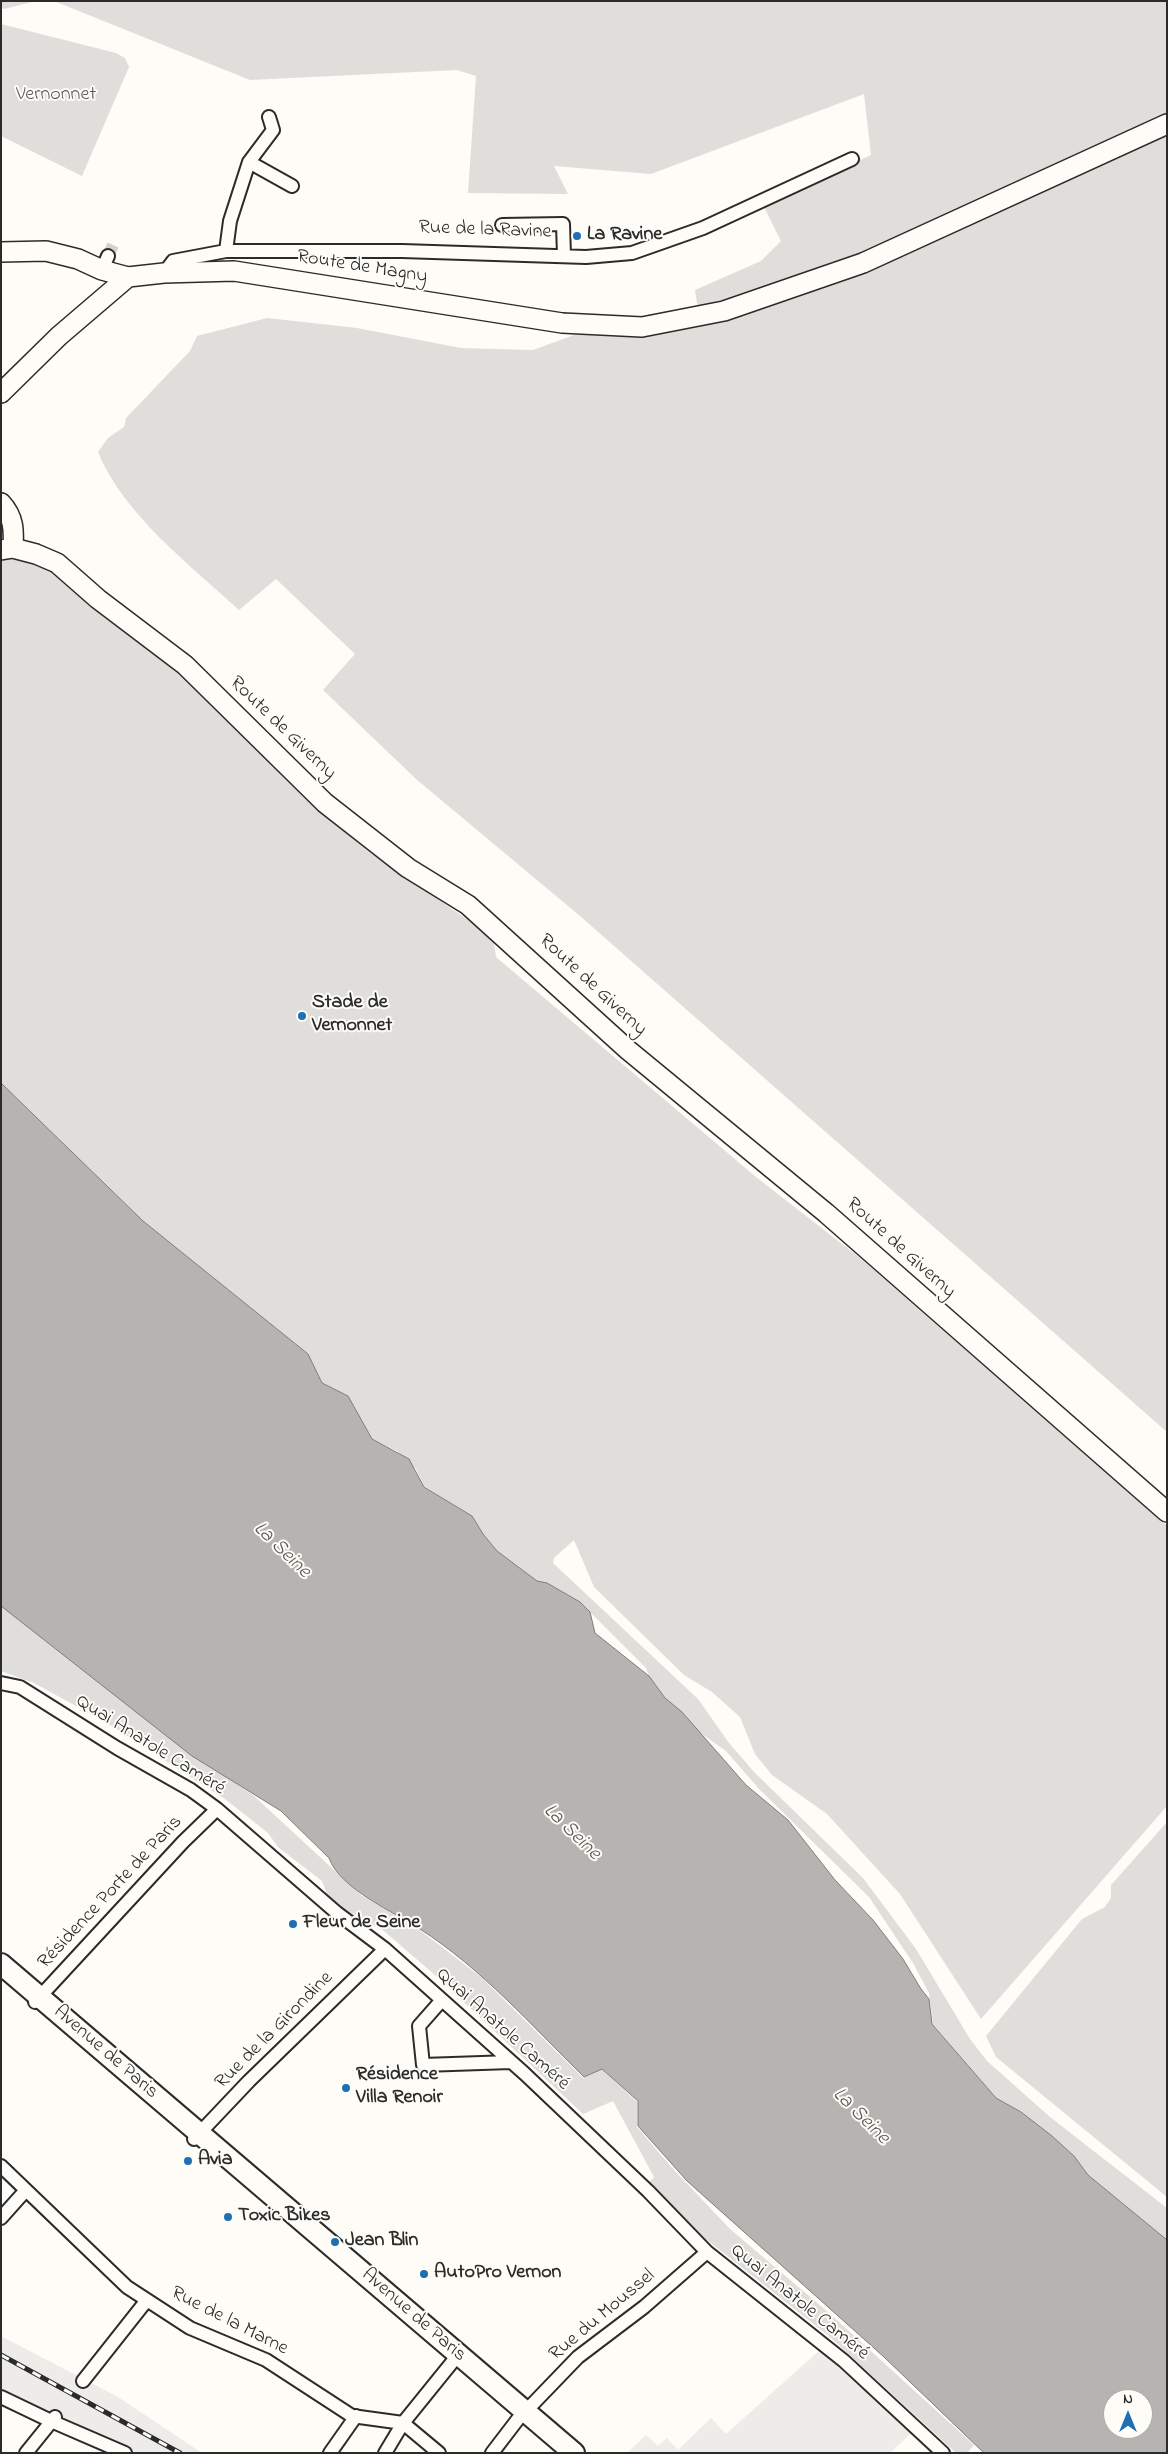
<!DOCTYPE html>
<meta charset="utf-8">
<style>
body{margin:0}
#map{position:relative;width:1168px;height:2454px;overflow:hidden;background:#fdfcf7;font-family:"Indie Flower",sans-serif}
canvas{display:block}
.frame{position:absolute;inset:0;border:2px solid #2b2b2b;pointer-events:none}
.north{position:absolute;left:1103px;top:2389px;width:50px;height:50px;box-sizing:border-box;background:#fdfcf7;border:1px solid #a9a8a5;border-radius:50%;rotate:0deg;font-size:14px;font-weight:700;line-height:20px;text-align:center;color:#2b2b2b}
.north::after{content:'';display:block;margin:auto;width:18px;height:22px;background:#1f6fb2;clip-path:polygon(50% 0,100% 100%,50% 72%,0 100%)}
</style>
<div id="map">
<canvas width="1168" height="2454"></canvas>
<div class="frame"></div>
<div class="north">N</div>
</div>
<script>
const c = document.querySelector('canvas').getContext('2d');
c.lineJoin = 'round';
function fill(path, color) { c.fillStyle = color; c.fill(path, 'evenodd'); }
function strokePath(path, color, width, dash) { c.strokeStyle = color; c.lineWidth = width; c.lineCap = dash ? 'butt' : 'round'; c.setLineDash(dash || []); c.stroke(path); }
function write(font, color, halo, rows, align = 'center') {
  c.font = font + ' "Indie Flower",sans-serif'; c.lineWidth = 4; c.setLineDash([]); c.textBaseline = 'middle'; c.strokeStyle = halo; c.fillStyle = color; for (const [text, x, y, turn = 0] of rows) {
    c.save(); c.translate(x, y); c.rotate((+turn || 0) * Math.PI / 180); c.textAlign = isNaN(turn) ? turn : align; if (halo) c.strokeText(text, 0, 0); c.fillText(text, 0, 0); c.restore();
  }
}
fill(new Path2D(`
 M1,2336L118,2397L202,2453H139L103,2439L1,2391Z
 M827,2338L922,2423L890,2453H627L646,2435L658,2446L667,2438L678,2450L711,2418L726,2434L821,2349Z`), '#edece8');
fill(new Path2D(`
 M1,1H36L4,9L1,7Z
 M54,1H1167V1432L580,916L416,779L323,690L355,654L276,579L239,610C190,565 123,514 98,452L108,438L124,427L126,418L190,351L197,336L267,318L357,328L461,348L533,350L574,335L643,333L700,324L695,290L761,261L781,241L763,205L871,155L864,94L651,174L554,166L568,194L468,193L476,76L457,70L250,80Z
 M1,24L116,53L125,58L129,67L82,176L1,136Z
 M4,557L36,563L61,576L105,618L185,675L303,797L370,853L493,937L496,957L756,1177L860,1258L1167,1526V1806L981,2019L900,1894L827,1814L772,1775L755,1754L740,1717L712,1692L684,1675L594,1587L574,1540L554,1558L553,1563L698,1699L729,1743L755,1773L863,1878L916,1949L970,2039L987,2061L1050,2117L1167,2208V2240L1088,2175L1074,2156L1052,2136L1021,2112L996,2098L933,2024L929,1993L913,1963L869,1897L759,1789L726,1751L699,1732L665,1698L649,1676L646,1668L580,1602L547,1583L537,1581L497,1551L483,1534L472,1516L424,1486L416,1469L397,1451L372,1439L347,1396L322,1383L308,1354L143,1221L1,1083V558Z
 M1,1602L19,1620L161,1731L254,1796L361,1895L421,1931L482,1978L583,2078L602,2069L637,2102V2127L673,2169L730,2229L828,2312L974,2445L967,2453H956L830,2337L707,2240L648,2184L654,2177L613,2101L583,2114L436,1976L384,1931L341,1907L327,1894L322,1881L278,1847L268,1833L225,1799L107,1723L34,1683L1,1671Z
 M1167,1822V2197L996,2057L986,2036L1082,1919L1105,1907L1111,1898V1885Z`), '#dfdeda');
const water = new Path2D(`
 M1,1083L143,1221L308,1354L322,1383L348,1396L372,1439L409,1459L424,1487L472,1516L483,1534L497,1551L537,1581L547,1583L580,1602L590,1612L595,1633L649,1676L665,1698L682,1712L746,1785L788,1820L835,1880L873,1920L903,1959L921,1989L929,1999L932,2024L996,2098L1021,2112L1052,2136L1074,2156L1088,2175L1167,2240V2453H984L884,2357L687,2181L638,2126V2101L602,2069L584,2077C532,2026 482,1969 420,1929C394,1912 340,1889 329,1858L281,1811L192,1756L1,1606ZM1113,2399H1143V2429H1113Z`);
fill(water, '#b5b4b1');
strokePath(water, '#7e7d7b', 1);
strokePath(new Path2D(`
 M108,256L114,243`), '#d3d2ce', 12, [12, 6]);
const minor = new Path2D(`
 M249,162L292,186
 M502,225L563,224L564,256
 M226,251L230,221L249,162L273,130L269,117
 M102,270L108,256
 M164,273L173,261L226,251H402L586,257L632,253L703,228L852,159
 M1,1683L20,1687L117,1748L191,1790L217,1809L337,1913L385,1949L525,2074L648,2191L707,2252L844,2361L943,2453
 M441,2001L419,2026L423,2065L511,2062
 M35,2002L183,1842L217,1809
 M194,2139L249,2081L385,1949
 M1,2166L127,2287L190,2328L266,2360L352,2416L403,2423L439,2453
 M1,2218L26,2190
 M83,2381L147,2300
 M1,2397L51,2421L125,2453
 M525,2412L578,2357L644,2307L707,2252
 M26,2453L55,2417
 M330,2453L356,2416
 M385,2453L403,2423L458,2355
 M492,2453L518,2419`);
const secondary = new Path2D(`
 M1,252L46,251L78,259L102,270L128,277L164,273L234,271L562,323L642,327L724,311L863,263L1167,124
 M1,393L59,336L128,277
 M1,503C14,517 14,530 13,548
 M1,550L13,548L36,554L57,563L98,599L185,665L325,803L408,868L468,905L628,1050L826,1213L1167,1512`);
const primary = new Path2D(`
 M1,1964L574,2453`);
strokePath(minor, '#2b2b2b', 16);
strokePath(secondary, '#2b2b2b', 22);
strokePath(primary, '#2b2b2b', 24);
strokePath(minor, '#fdfcf7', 12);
strokePath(secondary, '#fdfcf7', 19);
strokePath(primary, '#fdfcf7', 20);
const rail = new Path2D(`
 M1,2355L180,2453`);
strokePath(rail, '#2b2b2b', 5);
strokePath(rail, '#fdfcf7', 3, [9]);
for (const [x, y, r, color] of [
 [577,236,5,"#1f6fb2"],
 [302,1016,5,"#1f6fb2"],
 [293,1924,5,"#1f6fb2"],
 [346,2088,5,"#1f6fb2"],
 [188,2161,5,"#1f6fb2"],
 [228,2217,5,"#1f6fb2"],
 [335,2242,5,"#1f6fb2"],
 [424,2274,5,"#1f6fb2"]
]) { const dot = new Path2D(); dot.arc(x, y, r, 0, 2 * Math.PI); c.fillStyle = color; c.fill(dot); strokePath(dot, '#fdfcf7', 2); }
write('20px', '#585857', '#fdfcf7', [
 ["Vernonnet",56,96]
]);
write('20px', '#2b2b2b', '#fdfcf7', [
 ["Rue de la Ravine",485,231,2],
 ["Route de Magny",362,268,9],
 ["Route de Giverny",282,729,44],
 ["Route de Giverny",592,986,43],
 ["Route de Giverny",900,1249,42],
 ["Quai Anatole Caméré",150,1746,32],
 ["Résidence Porte de Paris",111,1893,-47],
 ["Quai Anatole Caméré",502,2030,42],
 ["Rue de la Girondine",275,2031,-45],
 ["Avenue de Paris",105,2053,41],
 ["Quai Anatole Caméré",799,2303,39],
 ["Avenue de Paris",413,2316,41],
 ["Rue du Moussel",603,2316,-40],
 ["Rue de la Marne",229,2322,27]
]);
write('bold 20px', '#2b2b2b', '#fdfcf7', [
 ["La Ravine",587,236],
 ["Stade de",312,1004],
 ["Vernonnet",312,1027],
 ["Fleur de Seine",303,1924],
 ["Résidence",356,2076],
 ["Villa Renoir",356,2099],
 ["Avia",198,2161],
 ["Toxic Bikes",238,2217],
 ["Jean Blin",345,2242],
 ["AutoPro Vernon",434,2274]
], 'left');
write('italic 21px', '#5b5b5a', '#fdfcf7', [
 ["La Seine",281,1551,44],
 ["La Seine",571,1833,44],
 ["La Seine",860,2117,45]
]);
</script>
